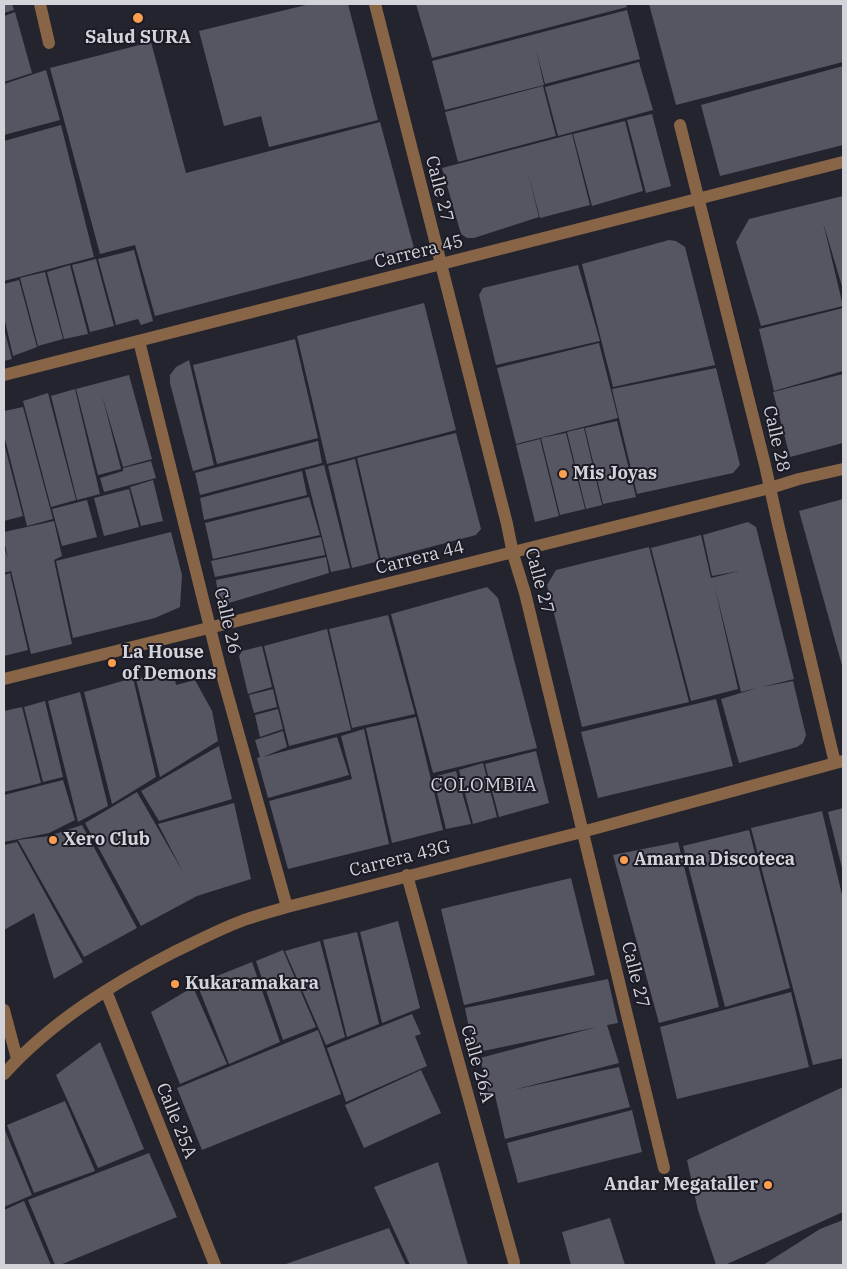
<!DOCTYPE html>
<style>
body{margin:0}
#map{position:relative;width:847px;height:1269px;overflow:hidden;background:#24242f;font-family:"IBM Plex Serif",serif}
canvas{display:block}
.frame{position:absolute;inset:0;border:5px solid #d3d3da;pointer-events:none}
</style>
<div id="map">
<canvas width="847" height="1269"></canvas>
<div class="frame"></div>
</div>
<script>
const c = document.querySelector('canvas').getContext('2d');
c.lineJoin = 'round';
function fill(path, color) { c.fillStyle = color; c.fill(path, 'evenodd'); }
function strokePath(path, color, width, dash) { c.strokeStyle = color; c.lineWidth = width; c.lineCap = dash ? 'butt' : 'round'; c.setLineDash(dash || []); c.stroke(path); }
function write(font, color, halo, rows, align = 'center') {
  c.font = font + ' "IBM Plex Serif",serif'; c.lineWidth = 4; c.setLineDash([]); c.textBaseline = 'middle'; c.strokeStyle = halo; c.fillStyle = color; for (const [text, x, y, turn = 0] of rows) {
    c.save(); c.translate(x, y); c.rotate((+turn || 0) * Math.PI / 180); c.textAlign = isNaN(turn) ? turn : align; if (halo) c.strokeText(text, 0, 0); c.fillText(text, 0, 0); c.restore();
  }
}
fill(new Path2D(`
 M4,4H12L14,10L4,13Z
 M310,4H348L378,120L269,147L261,116L224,126L199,31Z
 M416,4H626L627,7L432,58Z
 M649,4H843V62L676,105Z
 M627,10L640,59L545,84L536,49L544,85L445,110L432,61Z
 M15,12L32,73L4,82V16Z
 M151,42L186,173L380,122L414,248L155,316L135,245L100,254L50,68Z
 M639,62L653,110L558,136L545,87Z
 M843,66V145L720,176L701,105Z
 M46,70L60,120L4,135V84Z
 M543,86L556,136L458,162L445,112Z
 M652,114L671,186L646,193L627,120Z
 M625,121L643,191L592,206L573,134Z
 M61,125L94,257L4,281V141Z
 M572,134L590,205L540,218L527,170L539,217L474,238H467L461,234L442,168Z
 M843,196V290L823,222L843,306L761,326L736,242L749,219Z
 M669,240L676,241L685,247L715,365L613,387L582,264Z
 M134,250L153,321L141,325L138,319L116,325L98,259Z
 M96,259L114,326L90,332L72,265Z
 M70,265L88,334L64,339L47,272Z
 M578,265L600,341L496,365L479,295L483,288Z
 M45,272L63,339L38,346L20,278Z
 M19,280L37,347L13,356L4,317V284Z
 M424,303L456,430L327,464L297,336Z
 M843,308V371L774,391L759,329Z
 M4,329L12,359L4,361Z
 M295,339L318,438L217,464L193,365Z
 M599,343L618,418L516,444L497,368Z
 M189,360L214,465L193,471L170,383V375L176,367Z
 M716,368L740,465L733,473L637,494L612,389Z
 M843,374V443L790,457L773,392Z
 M129,375L152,459L123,467L102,395L121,469L98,475L76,389Z
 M75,389L100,494L77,500L51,396Z
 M48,393L76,500L51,507L23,401Z
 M23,407L53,519L27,526L4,435V411Z
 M617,421L636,497L603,504L585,428Z
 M584,428L602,505L586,509L567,432Z
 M456,433L481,529L476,535L381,560L357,458Z
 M566,433L585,509L560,515L541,438Z
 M540,439L559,516L535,522L516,445Z
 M318,441L322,463L200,495L195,473Z
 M4,443L23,516L4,521Z
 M355,459L379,561L352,568L328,466Z
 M151,461L156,478L104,492L100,478L123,471V468Z
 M324,465L350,568L331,572L305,470Z
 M302,471L307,495L204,520L200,498Z
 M153,480L163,521L141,526L130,487Z
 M129,489L139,527L104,536L94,498Z
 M309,497L320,535L213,559L205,523Z
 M843,499V669L799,511Z
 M87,500L97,537L62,546L52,509Z
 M54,521L62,556L54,560L72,644L31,654L11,571L4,573V547L8,558L4,541V532Z
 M748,522L756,527L794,679L762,687L793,681L806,735L803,743L797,747L739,763L721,699L757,688L741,692L714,584L738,689L691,701L651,548L701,535L711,578L739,571L712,576L703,535Z
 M171,532L182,575L180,607L155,618L73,638L56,561Z
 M321,537L325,555L215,577L211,561Z
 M649,547L689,702L582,727L547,585L556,570Z
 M326,557L329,573L229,603L222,601L218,595L216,580Z
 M10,573L28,650L4,656V575Z
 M487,587L498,598L537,748L433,773L391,614Z
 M388,615L415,714L352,728L329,629Z
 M327,629L351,730L289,746L264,646Z
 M262,646L272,687L248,694L239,656L242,651Z
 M173,669L176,685L195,680L212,711L218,741L160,777L136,679Z
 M133,678L156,777L112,804L84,692Z
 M273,689L277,707L254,713L249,695Z
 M80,692L108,806L78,822L48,701Z
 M716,699L733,766L598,798L581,732Z
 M45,701L63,777L43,782L24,707Z
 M22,707L41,783L4,792V711Z
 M278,709L283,729L260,737L255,715Z
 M416,717L443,830L392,843L366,728Z
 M364,729L389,844L288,869L269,801L352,779L341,736Z
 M283,731L287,747L263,757L337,737L349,775L268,798L257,758L260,757L255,740Z
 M219,746L232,799L159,821L141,791Z
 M536,751L549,803L499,817L485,764Z
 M483,763L497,817L473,824L459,770Z
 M456,771L471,824L446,829L433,777Z
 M63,780L75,820L49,833L4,842V795Z
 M137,792L183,872L158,824L234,803L251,879L197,896L141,926L85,823Z
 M843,808V872L828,812Z
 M822,811L843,899V1058L813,1065L751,828Z
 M82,825L137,928L84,957L18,840L49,836Z
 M749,830L790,988L725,1007L683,846Z
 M17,842L83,962L54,979L34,913L4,930V845Z
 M678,842L719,1007L659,1023L613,855Z
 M571,878L595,975L464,1005L441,909Z
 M398,921L420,1008L382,1023L360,932Z
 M357,932L379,1024L347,1037L323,940Z
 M320,941L345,1037L326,1045L285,951Z
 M283,950L316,1027L283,1040L256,961Z
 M252,962L280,1042L229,1064L197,984Z
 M608,979L618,1023L607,1025L619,1063L513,1090L619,1067L630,1107L505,1139L495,1095L489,1096L480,1058L597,1027L474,1053L465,1008Z
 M193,987L227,1064L180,1084L151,1012Z
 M791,992L809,1067L677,1099L660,1027Z
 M412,1014L421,1034L415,1036L427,1066L346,1102L327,1048Z
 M318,1030L341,1094L202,1150L177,1088Z
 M100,1042L144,1149L98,1168L56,1075Z
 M421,1070L441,1113L364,1148L345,1105Z
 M843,1087V1212L725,1265H716L698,1210L687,1160Z
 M65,1101L95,1171L34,1193L7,1125Z
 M632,1110L642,1152L518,1183L507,1143Z
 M4,1128L32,1195L4,1207Z
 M149,1153L177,1217L60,1265H55L28,1200Z
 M438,1162L468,1265H410L374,1187Z
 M24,1201L51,1265H4V1210Z
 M610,1218L625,1265H571L562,1232Z
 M843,1220V1265H763L820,1229Z
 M389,1228L406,1265H283Z`), '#565663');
strokePath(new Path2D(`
 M40,4L49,43
 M375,4L507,524L513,554L525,593L664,1168
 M680,125L765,465L778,524L835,763
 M139,341L219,664L287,907
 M4,375L843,162
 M4,679L770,488L799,479L843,469
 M407,875L514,1262
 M106,991L215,1265
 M4,1010L17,1059
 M4,1074C51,1022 112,984 174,952C197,941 220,929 244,920C258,915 273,911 287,907L582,832L843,761`), '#896548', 12);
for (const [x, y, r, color] of [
 [138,18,6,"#fb9e50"],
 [563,474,5,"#fb9e50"],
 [112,663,5,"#fb9e50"],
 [53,840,5,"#fb9e50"],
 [624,860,5,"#fb9e50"],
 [175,984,5,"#fb9e50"],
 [768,1185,5,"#fb9e50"]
]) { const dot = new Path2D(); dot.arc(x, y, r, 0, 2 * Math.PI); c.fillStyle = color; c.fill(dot); strokePath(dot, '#1b1a25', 2); }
write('bold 18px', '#d3d3da', '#1b1a25', [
 ["Salud SURA",138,38,"center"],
 ["Mis Joyas",573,474],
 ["La House",122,653],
 ["of Demons",122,674],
 ["Xero Club",63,840],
 ["Amarna Discoteca",634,860],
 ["Kukaramakara",185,984],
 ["Andar Megataller",758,1185,"right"]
], 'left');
write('18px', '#d3d3da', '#1b1a25', [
 ["Calle 27",439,189,76],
 ["Carrera 45",419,252,-14],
 ["Calle 28",776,439,77],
 ["Carrera 44",420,558,-14],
 ["Calle 27",539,581,75],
 ["Calle 26",227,621,77],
 ["Carrera 43G",400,859,-14],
 ["Calle 27",635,975,76],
 ["Calle 26A",477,1064,74],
 ["Calle 25A",176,1121,68]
]);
c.letterSpacing = '1px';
write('19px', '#d3d3da', '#1b1a25', [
 ["COLOMBIA",484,786]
]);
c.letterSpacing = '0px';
</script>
